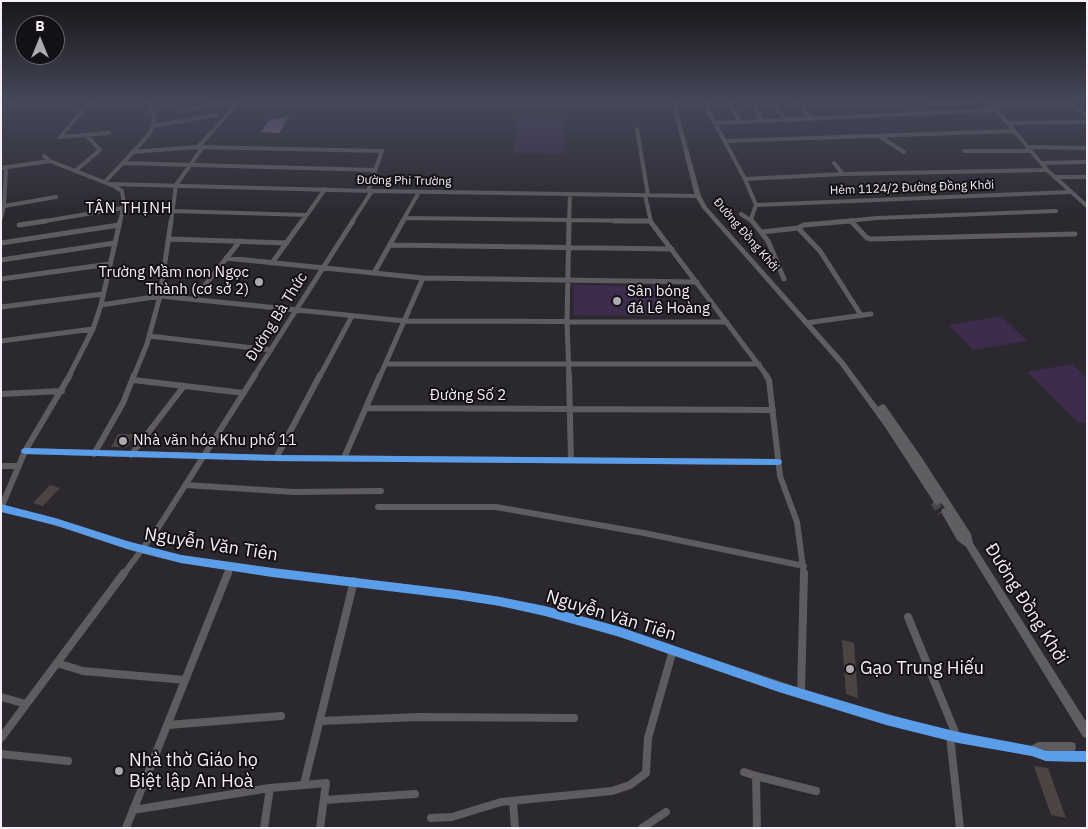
<!DOCTYPE html>
<meta charset="utf-8">
<style>
body{margin:0}
#map{position:relative;width:1088px;height:829px;overflow:hidden;background:#2c2830;font-family:"IBM Plex Sans",sans-serif}
canvas{display:block}
.frame{position:absolute;inset:0;border:2px solid #f3eef7;pointer-events:none}
.north{position:absolute;left:15px;top:15px;width:50px;height:50px;box-sizing:border-box;background:#131016;border:1px solid #6d6970;border-radius:50%;rotate:0deg;font-size:14px;font-weight:700;line-height:20px;text-align:center;color:#f3eef7}
.north::after{content:'';display:block;margin:auto;width:18px;height:22px;background:#ada9b1;clip-path:polygon(50% 0,100% 100%,50% 72%,0 100%)}
</style>
<div id="map">
<canvas width="1088" height="829"></canvas>
<div class="frame"></div>
<div class="north">B</div>
</div>
<script>
const c = document.querySelector('canvas').getContext('2d');
c.lineJoin = 'round';
function fill(path, color) { c.fillStyle = color; c.fill(path, 'evenodd'); }
function strokePath(path, color, width, dash) { c.strokeStyle = color; c.lineWidth = width; c.lineCap = dash ? 'butt' : 'round'; c.setLineDash(dash || []); c.stroke(path); }
function write(font, color, halo, rows, align = 'center') {
  c.font = font + ' "IBM Plex Sans",sans-serif'; c.lineWidth = 4; c.setLineDash([]); c.textBaseline = 'middle'; c.strokeStyle = halo; c.fillStyle = color; for (const [text, x, y, turn = 0] of rows) {
    c.save(); c.translate(x, y); c.rotate((+turn || 0) * Math.PI / 180); c.textAlign = isNaN(turn) ? turn : align; if (halo) c.strokeText(text, 0, 0); c.fillText(text, 0, 0); c.restore();
  }
}
fill(new Path2D(`
 M518,118H565L564,154L514,153Z
 M573,285L658,286L663,316L574,315Z
 M1001,316L1027,341L973,350L949,325Z
 M1072,364L1087,378V422L1078,423L1027,372Z`), '#3d2c4b');
fill(new Path2D(`
 M289,116L279,133L261,132L269,120Z`), '#7b668e');
fill(new Path2D(`
 M118,434H134L127,447H111Z
 M50,485L60,488L43,506L33,503Z
 M842,640L854,643L858,698L846,694Z
 M1034,766L1048,768L1066,818L1051,815Z`), '#4c4441');
strokePath(new Path2D(`
 M934,502L941,513`), '#4a464e', 8, [8, 4]);
strokePath(new Path2D(`
 M91,101L60,137L109,133
 M703,101L745,179L756,205L751,219
 M728,101L740,122
 M797,101L812,120
 M989,101L1047,170L1087,206
 M1069,101L1087,116
 M1,103L15,101
 M775,105L787,121
 M931,105L977,101
 M992,105H1073
 M185,110L215,105L237,104
 M756,110L763,122
 M715,123L996,110
 M1007,123L1087,122
 M153,126L216,115
 M637,129L648,195
 M879,136L904,152
 M725,141L1014,131
 M198,147L240,101
 M1027,147L1087,148
 M964,151H1030
 M132,152L197,147L382,151L368,191
 M44,156L50,161L114,186L122,191L124,204L120,222
 M122,163L375,170
 M834,163L843,174
 M1041,163L1087,162
 M1,168L50,161
 M75,171L100,150L86,135
 M1054,177H1087
 M745,179L843,174L1046,170
 M105,182C116,169 145,142 152,129C157,118 153,108 144,101
 M110,184L372,191L698,196
 M645,195L651,222
 M756,205L1069,192
 M4,206L56,197
 M173,211L307,215
 M741,214L753,222
 M1,218L4,206L6,167
 M405,218L650,221
 M851,220L853,222
 M39,222L123,208
 M171,222L176,185L203,147
 M302,222L325,189
 M352,222L372,191
 M402,222L419,192
 M569,222L570,194
 M837,222L877,218L1056,211`), '#5e5c5f', 4);
strokePath(new Path2D(`
 M614,221H650
 M650,221L767,376
 M752,221L768,241L784,279
 M851,221L867,238L871,239L1075,234
 M19,225L46,221
 M798,228L820,251L861,315
 M762,232L798,228L804,225L850,221
 M169,239L287,243
 M1,243L119,225
 M390,245L672,249
 M226,258L423,278L697,282
 M1,260L115,243
 M272,263L302,221
 M374,273L403,221
 M1,279L110,264
 M194,299L240,241
 M101,305L160,296L405,321L727,322
 M1,307L103,294
 M806,323L871,314
 M149,336L271,350
 M1,341L93,329
 M386,364H759
 M69,376L93,329L101,305L120,221
 M134,376L147,344L160,296L171,221
 M254,376L353,221
 M320,376L352,316
 M380,376L423,278
 M569,376L567,322L569,221`), '#5e5c5f', 5);
strokePath(new Path2D(`
 M569,375L571,460
 M766,375L769,380L780,476L797,522L804,575
 M133,380L244,393
 M1,394L62,391
 M366,408L773,410
 M25,451L276,458L778,462
 M94,454L123,403L134,375
 M131,455L184,386
 M276,458L320,375
 M344,458L380,375
 M1,466H18
 M186,485L294,492L381,491
 M378,507H496L644,533L804,566
 M1,508L25,451L70,375
 M123,575L160,525L255,375
 M228,575L231,566`), '#5e5c5f', 6);
strokePath(new Path2D(`
 M908,617L957,737
 M57,663L83,671L185,680
 M801,694L804,573
 M1,697L26,704
 M320,721L418,717L574,718
 M168,725L281,716
 M950,736L960,828
 M1,738L124,573
 M1,754L68,761
 M744,772L756,776
 M304,784L354,581
 M324,800L415,794
 M513,801L515,828
 M133,810L270,788L326,783L320,828
 M431,818L452,817L501,802L612,791L630,785L646,773L648,738L673,650
 M126,828L228,573
 M264,828L270,788
 M642,828L666,812
 M757,828L756,776L816,791`), '#5e5c5f', 8);
fill(new Path2D(`
 M1,505L55,518L136,544L181,555L272,568L455,590L500,597L545,607L620,628L815,693L922,724L995,740L1031,746L1038,742H1071L1075,743L1076,747L1075,751L1072,752H1087V762L1046,761L1032,756L958,742L886,724L779,692L620,637L545,615L500,606L455,598L272,576L181,563L136,552L63,528L2,511Z`), '#5e5c5f');
fill(new Path2D(`
 M671,101H675L701,196L707,207L844,361L878,407L882,404L885,405L922,458L971,534L973,543L1087,723V738L1083,737L966,547L957,540L941,512L942,509L945,508L941,503L938,505L935,504L885,427L840,365L702,208L695,196Z`), '#605e61');
fill(new Path2D(`
 M25,448L276,455L778,459L781,460L782,462L781,464L778,465L276,461L25,454L22,453L21,451L22,449Z
 M1,504L55,518L127,541L181,555L272,568L455,590L500,597L545,606L620,627L779,682L886,714L958,732L1032,746L1046,751H1087V762L1046,761L1032,756L958,743L886,725L779,692L620,637L545,616L500,606L455,599L272,577L181,563L127,549L55,525L1,512Z`), '#5a9eea');
const sky = c.createLinearGradient(0, 0, 0, 217);
sky.addColorStop(0, '#18161a');
sky.addColorStop(0.47, '#454859');
sky.addColorStop(1, '#45485900');
c.fillStyle = sky;
c.fillRect(0, 0, 1088, 217);
for (const [x, y, r, color] of [
 [259,282,5,"#ada9b1"],
 [617,301,5,"#ada9b1"],
 [123,441,5,"#ada9b1"],
 [850,669,5,"#ada9b1"],
 [119,771,5,"#ada9b1"]
]) { const dot = new Path2D(); dot.arc(x, y, r, 0, 2 * Math.PI); c.fillStyle = color; c.fill(dot); strokePath(dot, '#131016', 2); }
write('12px', '#f3eef7', '#131016', [
 ["Đường Phi Trường",404,181,1],
 ["Hẻm 1124/2 Đường Đồng Khởi",912,188,-2],
 ["Đường Đồng Khởi",746,235,49]
]);
c.letterSpacing = '1px';
write('15px', '#f3eef7', '#131016', [
 ["TÂN THỊNH",129,209]
]);
c.letterSpacing = '0px';
write('15px', '#f3eef7', '#131016', [
 ["Trường Mầm non Ngọc",249,273,"right"],
 ["Thành (cơ sở 2)",249,290,"right"],
 ["Sân bóng",627,292],
 ["đá Lê Hoàng",627,309],
 ["Nhà văn hóa Khu phố 11",133,441]
], 'left');
write('15px', '#f3eef7', '#131016', [
 ["Đường Bà Thức",277,317,-58],
 ["Đường Số 2",468,396]
]);
write('18px', '#f3eef7', '#131016', [
 ["Nguyễn Văn Tiên",211,545,9],
 ["Đường Đồng Khởi",1026,604,58],
 ["Nguyễn Văn Tiên",611,616,17]
]);
write('18px', '#f3eef7', '#131016', [
 ["Gạo Trung Hiếu",860,669],
 ["Nhà thờ Giáo họ",129,761],
 ["Biệt lập An Hoà",129,782]
], 'left');
</script>
